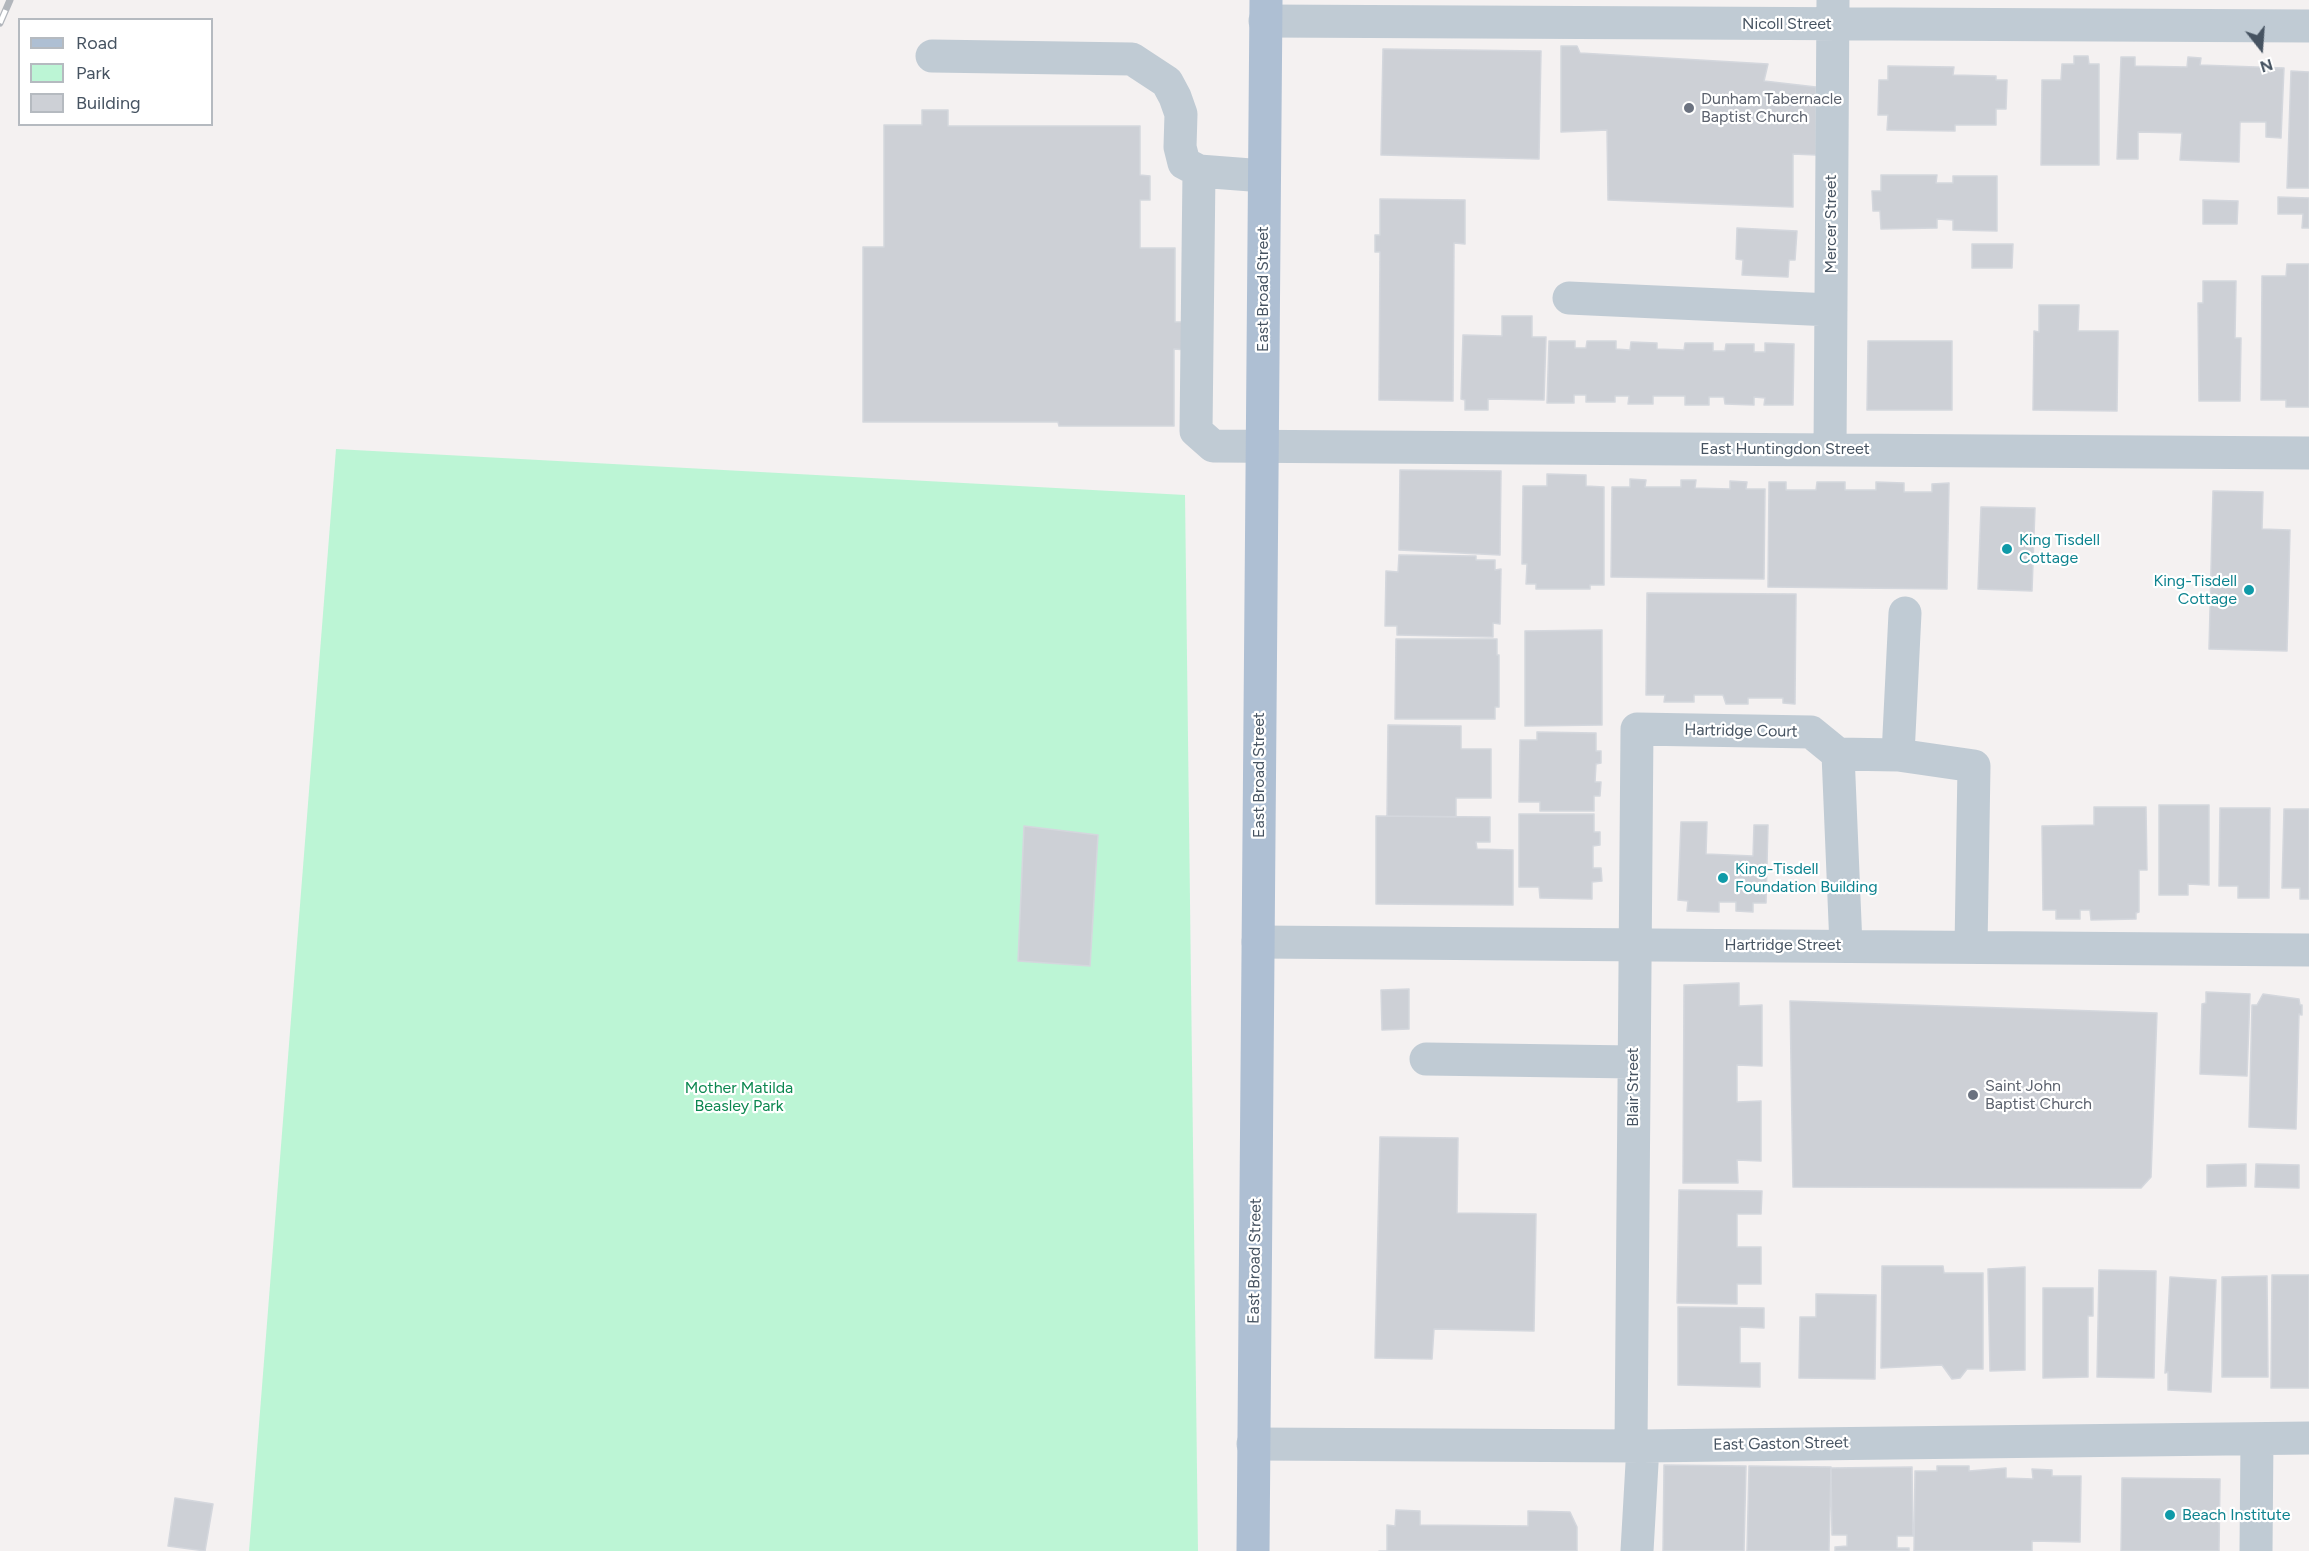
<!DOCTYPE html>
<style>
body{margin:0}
#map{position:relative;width:2309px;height:1551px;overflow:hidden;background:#f4f1f1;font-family:Figtree,sans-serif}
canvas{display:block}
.legend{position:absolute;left:18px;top:18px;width:195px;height:108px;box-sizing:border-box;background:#fff;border:2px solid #b5bac0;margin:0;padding:8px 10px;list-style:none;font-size:18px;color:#465361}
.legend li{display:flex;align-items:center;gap:12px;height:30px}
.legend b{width:30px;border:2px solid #b5bac0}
.north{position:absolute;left:2231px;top:18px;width:60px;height:60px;-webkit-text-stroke:4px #fff;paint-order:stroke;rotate:163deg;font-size:16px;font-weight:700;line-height:24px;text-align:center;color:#465361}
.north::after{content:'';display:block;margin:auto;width:21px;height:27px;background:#465361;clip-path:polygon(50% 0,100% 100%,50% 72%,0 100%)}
</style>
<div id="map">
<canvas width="2309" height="1551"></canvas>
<ul class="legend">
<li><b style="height:8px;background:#aebfd3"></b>Road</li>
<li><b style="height:16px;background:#bcf5d5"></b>Park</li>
<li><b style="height:16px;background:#cdd0d6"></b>Building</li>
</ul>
<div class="north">N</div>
</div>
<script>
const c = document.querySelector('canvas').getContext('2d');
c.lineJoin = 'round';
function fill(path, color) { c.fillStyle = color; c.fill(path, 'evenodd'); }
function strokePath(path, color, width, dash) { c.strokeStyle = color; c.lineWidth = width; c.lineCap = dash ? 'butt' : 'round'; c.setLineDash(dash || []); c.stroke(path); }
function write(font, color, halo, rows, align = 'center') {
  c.font = font + ' Figtree,sans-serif'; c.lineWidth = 4.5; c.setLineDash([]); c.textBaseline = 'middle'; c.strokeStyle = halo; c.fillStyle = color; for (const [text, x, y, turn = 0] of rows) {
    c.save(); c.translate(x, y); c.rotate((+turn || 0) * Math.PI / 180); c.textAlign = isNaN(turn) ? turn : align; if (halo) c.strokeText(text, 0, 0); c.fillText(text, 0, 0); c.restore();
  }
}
fill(new Path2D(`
 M336,449L1185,495L1198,1551H249Z`), '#bcf5d5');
const building = new Path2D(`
 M1561,46H1577L1580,53L1768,64L1764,81L1816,87V155L1793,154V207L1608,200L1607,130L1561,132Z
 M1383,49L1541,51L1539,159L1381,155Z
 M2074,56H2088L2089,64H2099V165H2041L2042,80H2061L2062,64H2074Z
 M2121,57H2135V66L2187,67L2188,57L2201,58L2200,65L2284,68L2281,138L2266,137V122H2240L2239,162L2180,160L2182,133L2138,132V159H2117Z
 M1888,66L1954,67L1953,75L1996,76V80H2007L2006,109H1996V125H1955V131L1887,130L1888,115H1878L1879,80H1888Z
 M2291,71L2309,72V188H2287Z
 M922,110H948V126H1140V175L1150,176V200H1140V248H1175V322H1187V350L1174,349V426H1059L1058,422H863V247H884V125H922Z
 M1881,175H1937L1936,183H1953V176H1997V231L1953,230V220L1937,219V228L1881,229L1880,211H1873L1872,191H1881Z
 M2278,197L2309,198V228H2302L2303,214H2278Z
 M1380,199L1465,200V244L1454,243L1453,401L1379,400L1380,252H1375V235H1380Z
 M2203,200L2238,201L2237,224H2203Z
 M1737,228L1797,231L1795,260H1789L1788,277L1742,275L1743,260L1736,259Z
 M1972,244H2013L2012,268H1972Z
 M2287,264H2309V407H2286V400H2261L2262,276H2286Z
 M2203,281H2236L2235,338H2241L2240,401H2199L2198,303H2203Z
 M2039,305H2079L2078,331H2118L2117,411L2033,410L2034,331L2039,332Z
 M1502,316H1532V337H1546L1544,400L1488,399V410H1465V400L1461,399L1463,335L1502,336Z
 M1549,341H1575V348H1586L1587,341H1616V349L1630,350L1631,342L1657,343V349L1684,350L1685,343H1713V351H1725L1726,344H1754V352H1765V343L1794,344L1793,405H1764L1765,398L1754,397V405L1725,404L1724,397H1709V405H1685V396H1653V404H1628L1629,396H1615V402H1586V395H1574V403H1547Z
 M1868,341H1952V410H1867Z
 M1400,470L1501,471L1500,555L1399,550Z
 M1547,474L1586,475V486L1604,487V585H1590V589H1536V584H1526L1527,564H1522L1523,486H1547Z
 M1630,479L1646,480L1645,487H1681V480H1696L1695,488L1730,489V481L1747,482L1746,489H1765L1764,579L1611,577L1612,487H1630Z
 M1769,482H1786V490H1816L1817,482H1845V490H1876V482L1904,483V492H1932V484L1949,483L1947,589L1768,587Z
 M2213,491L2263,492L2262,529L2290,530L2287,651L2209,649Z
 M1981,507L2035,508L2032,591L1978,589Z
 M1399,555L1476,556V560H1495V570L1501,569L1500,624L1493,623V637L1397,635V626H1385L1386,571L1398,572Z
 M1647,593L1796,594L1795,704L1783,703V698H1748V704H1726L1723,695H1694V702H1664L1665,695H1646Z
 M1602,630V725L1525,726V631Z
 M1396,639H1497V655H1499V707H1495V719H1395Z
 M1388,725L1461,726V749H1491V798H1456V817L1387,816Z
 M1537,732L1596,733V751H1601V763L1596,764L1595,782H1601L1600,796H1594V811H1540V802H1519L1520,740H1537Z
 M2159,805H2209V885L2188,884V895H2159Z
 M2094,807H2146L2147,870H2139V912L2136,913V919L2091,920L2090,910H2080V919H2056V910H2043L2042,826L2094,825Z
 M2220,808H2270L2269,898H2238V886H2219Z
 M2284,809H2309V899H2300V888H2282Z
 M1519,814H1594V832H1600V845L1593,846V868H1601L1602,881L1592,882V899L1540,898L1539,887H1519Z
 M1376,816L1490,817V842H1476L1477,849L1513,850V905L1376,904Z
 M1681,822H1707L1706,854L1753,856L1754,825H1768L1766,903H1753V912L1736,911V902H1719V912L1687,911L1688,901L1678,900Z
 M1024,826L1098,835L1090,966L1018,961Z
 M1739,983V1006L1762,1005V1066L1737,1065V1102L1761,1101V1161L1737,1160L1738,1183H1683L1684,985Z
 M1409,989V1029L1382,1030L1381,990Z
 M2206,992L2250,994L2247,1076L2200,1074L2202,1004L2206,1003Z
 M2263,994L2299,999L2300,1005H2302V1015L2299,1014L2296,1129L2249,1127L2252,1005H2257Z
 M1790,1001L2157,1013L2151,1177L2141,1188L1793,1187Z
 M1380,1137L1458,1138L1457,1213L1536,1214L1534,1331L1434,1329L1432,1359L1375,1358Z
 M2246,1164V1186L2207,1187V1165Z
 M2256,1164L2299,1165V1188L2255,1187Z
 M1679,1190L1762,1191L1761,1214H1737V1247H1761V1284H1737V1304L1677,1303Z
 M1882,1266H1943L1944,1273H1983V1369H1967L1960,1378L1952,1379L1942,1365L1881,1368Z
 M2025,1267V1370L1990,1371L1988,1269Z
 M2099,1270L2156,1271L2154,1378L2097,1377Z
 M2272,1275H2309V1388H2271Z
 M2267,1276L2268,1377H2222V1277Z
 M2170,1277L2216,1280L2211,1392L2168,1390V1372L2165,1373Z
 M2043,1288H2093V1316H2088V1377L2043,1378Z
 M1816,1294L1876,1295L1875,1379L1799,1378L1800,1317H1816Z
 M1678,1307L1764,1308V1328L1740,1327V1363H1760V1387L1678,1385Z
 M1664,1465L1746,1466L1744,1551H1663Z
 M1749,1466L1831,1467L1829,1551H1747Z
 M1937,1466H1969V1471L2006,1468V1478L2033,1479L2032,1469L2052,1470V1476H2081L2080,1542L2032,1541V1551H1914L1915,1471H1937Z
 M1912,1467L1913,1536H1897V1548H1909V1551H1835V1547L1847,1546V1535H1832L1831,1468Z
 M2122,1478L2220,1479L2219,1551H2121Z
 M175,1498L213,1504L205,1551L168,1546Z
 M1396,1510L1420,1511V1525L1528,1526V1511L1570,1512L1577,1527V1551H1379H1387V1525L1395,1526Z`);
fill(building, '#cdd0d6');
strokePath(building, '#d4d7dd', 1.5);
strokePath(new Path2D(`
 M1265,21L2309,26
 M932,56L1132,59L1167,82L1175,97L1181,114L1180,147L1184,163L1199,171L1264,176
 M1199,171L1196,431L1213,446L2309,453
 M1569,298L1831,310
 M1830,449L1833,0
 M1838,754L1898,755L1905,613
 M1838,754L1846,946
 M1898,755L1974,766L1971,947
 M1258,942L2309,950
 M1426,1059L1633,1062
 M1253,1444L1643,1446L2309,1438
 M1631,1445L1637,729L1811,732L1838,754
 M1637,1551L1643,1446
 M2256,1551L2257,1439`), '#c0cbd4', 33);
strokePath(new Path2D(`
 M1253,1551L1266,0`), '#aebfd3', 33);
const rail = new Path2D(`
 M0,23L10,0`);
strokePath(rail, '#b2b6bc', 7);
strokePath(rail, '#fff', 4.5, [14]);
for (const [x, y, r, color] of [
 [1689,108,6,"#6b7280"],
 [2007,549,6,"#0f9aa8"],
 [2249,590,6,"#0f9aa8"],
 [1723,878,6,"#0f9aa8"],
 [1973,1095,6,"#6b7280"],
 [2170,1515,6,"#0f9aa8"]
]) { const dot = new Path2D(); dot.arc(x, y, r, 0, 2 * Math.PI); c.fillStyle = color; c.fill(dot); strokePath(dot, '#fff', 2); }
write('16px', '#465361', '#fff', [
 ["Nicoll Street",1787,24],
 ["Mercer Street",1831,224,-90],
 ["East Broad Street",1263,289,-90],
 ["East Huntingdon Street",1785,449],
 ["Hartridge Court",1741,731,1],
 ["East Broad Street",1259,775,-90],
 ["Hartridge Street",1783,945],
 ["Blair Street",1633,1087,-90],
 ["East Broad Street",1255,1261,-89],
 ["East Gaston Street",1781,1444,-1]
]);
write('16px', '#5b616d', '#fff', [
 ["Dunham Tabernacle",1701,99],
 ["Baptist Church",1701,117],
 ["Saint John",1985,1086],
 ["Baptist Church",1985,1104]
], 'left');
write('16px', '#0d838f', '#fff', [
 ["King Tisdell",2019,540],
 ["Cottage",2019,558],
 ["King-Tisdell",2237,581,"right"],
 ["Cottage",2237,599,"right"],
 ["King-Tisdell",1735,869],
 ["Foundation Building",1735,887],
 ["Beach Institute",2182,1515]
], 'left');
write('16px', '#0c8750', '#fff', [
 ["Mother Matilda",739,1088],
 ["Beasley Park",739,1106]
]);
</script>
